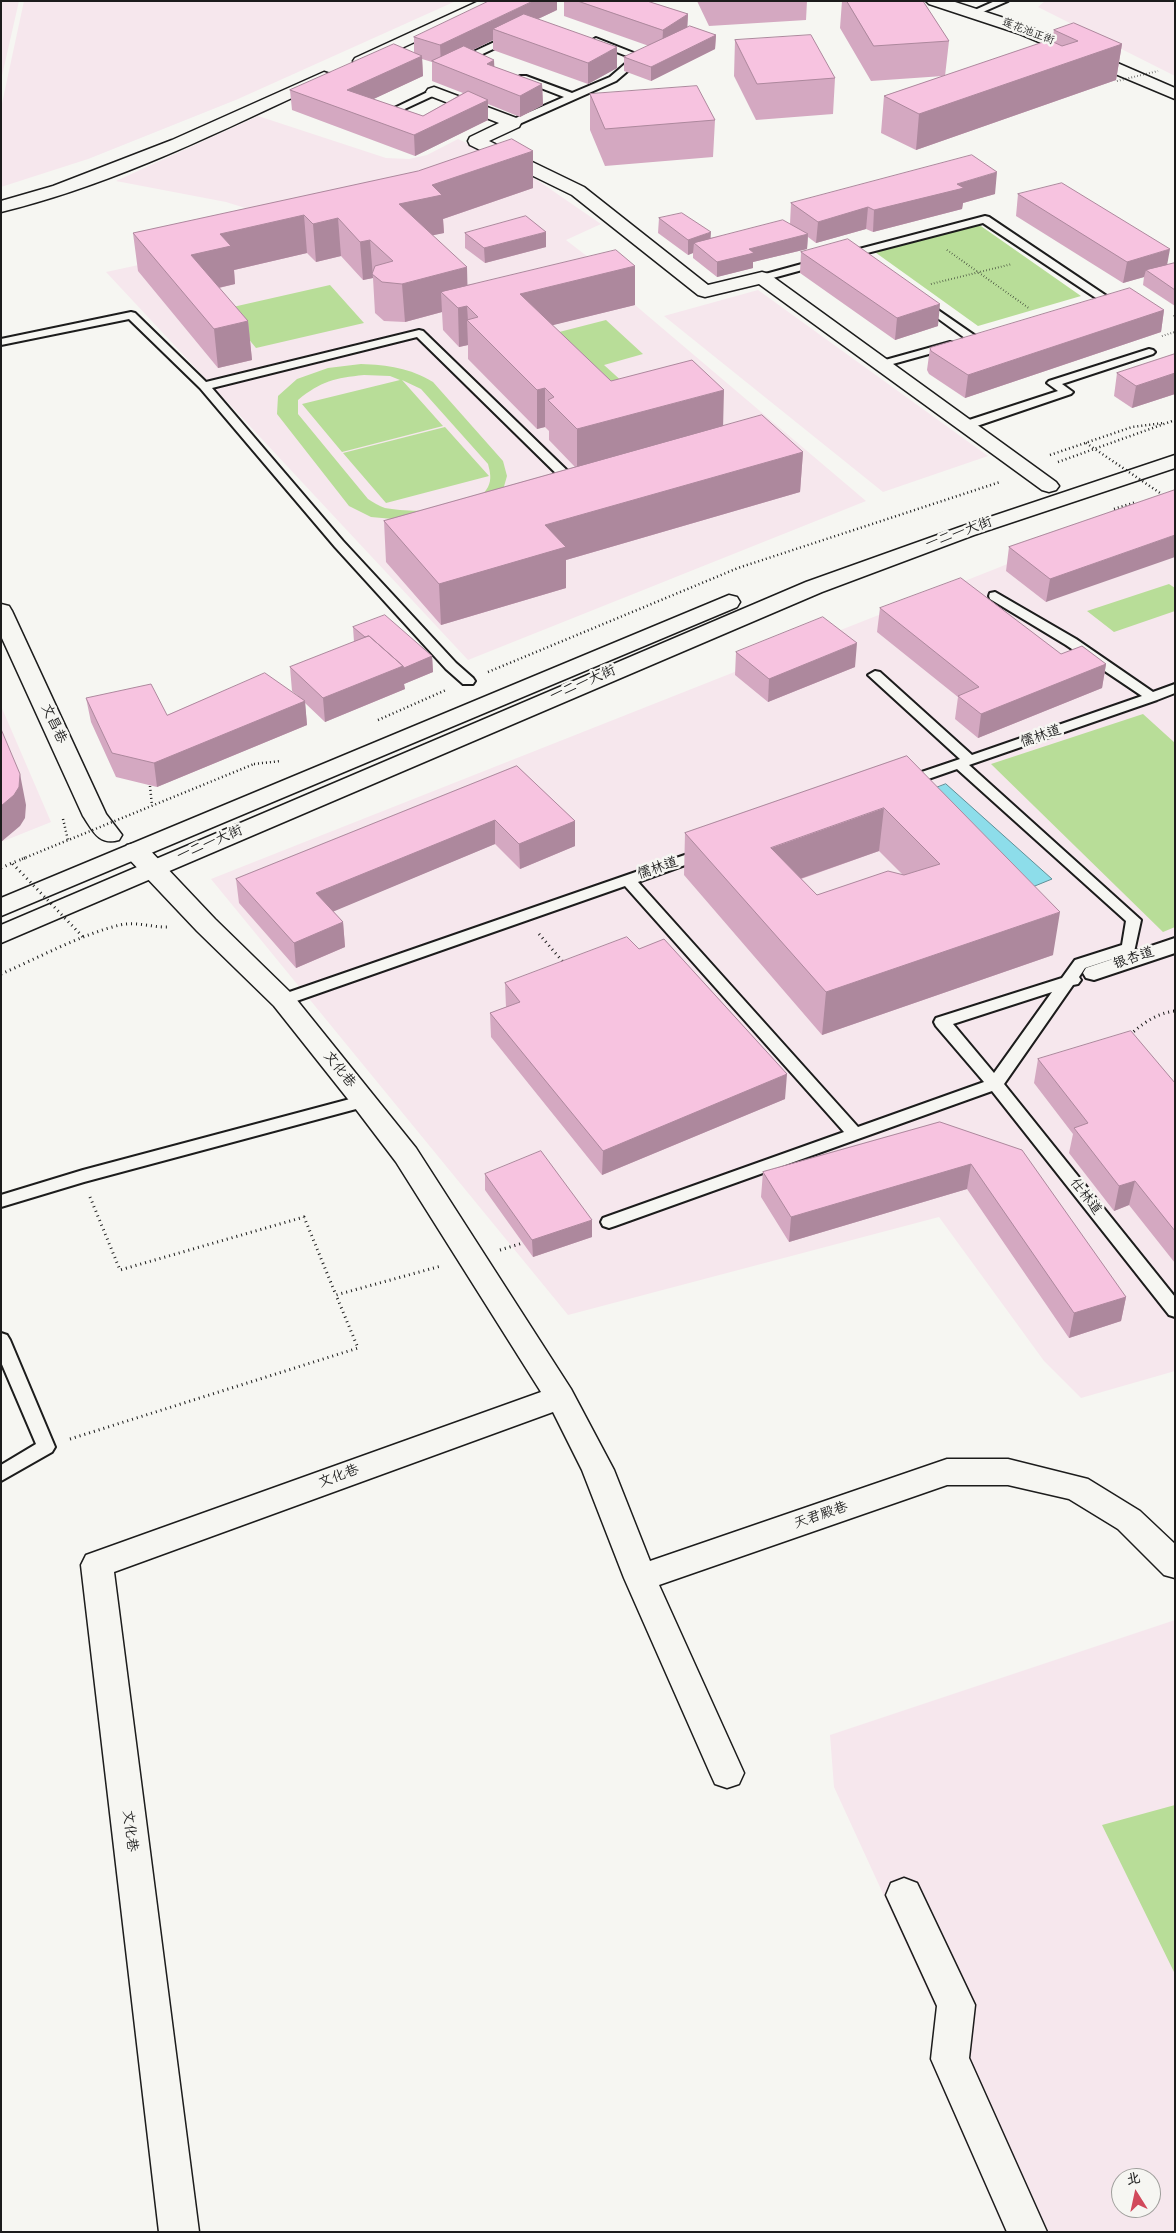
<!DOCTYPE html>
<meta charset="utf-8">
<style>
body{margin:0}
#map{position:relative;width:1176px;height:2233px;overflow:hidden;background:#f6f6f2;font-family:"Architects Daughter","LXGW WenKai TC",sans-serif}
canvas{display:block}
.frame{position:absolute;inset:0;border:2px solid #1c1c1c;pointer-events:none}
.north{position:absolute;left:1111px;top:2168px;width:50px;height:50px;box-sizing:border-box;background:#f6f6f2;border:1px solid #9f9f9c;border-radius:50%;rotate:350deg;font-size:14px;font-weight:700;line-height:20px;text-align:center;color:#1c1c1c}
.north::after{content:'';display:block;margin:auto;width:18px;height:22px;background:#d1495b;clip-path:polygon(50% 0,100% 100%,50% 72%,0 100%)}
</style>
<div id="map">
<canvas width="1176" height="2233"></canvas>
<div class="frame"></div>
<div class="north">北</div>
</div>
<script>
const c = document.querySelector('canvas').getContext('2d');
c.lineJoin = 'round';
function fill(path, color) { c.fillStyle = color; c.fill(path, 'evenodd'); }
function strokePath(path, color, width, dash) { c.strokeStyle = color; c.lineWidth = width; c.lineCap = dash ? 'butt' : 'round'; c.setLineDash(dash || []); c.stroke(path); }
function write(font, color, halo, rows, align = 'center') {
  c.font = font + ' "Architects Daughter","LXGW WenKai TC",sans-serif'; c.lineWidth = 5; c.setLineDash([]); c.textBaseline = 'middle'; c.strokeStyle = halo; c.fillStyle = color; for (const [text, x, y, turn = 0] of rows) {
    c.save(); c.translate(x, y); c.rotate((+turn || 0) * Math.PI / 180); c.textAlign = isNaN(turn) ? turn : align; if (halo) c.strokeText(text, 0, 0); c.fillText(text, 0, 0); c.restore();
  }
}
fill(new Path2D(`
 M1,1H19L1,80Z
 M24,1H456L238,99L88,159L1,187V108Z
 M1045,1H1175V76L1038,7Z
 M258,116L386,158L409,159L427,155L458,139L517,167L300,225L226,202L116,181Z
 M521,169L601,224L566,240L606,271L635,305L866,501L468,660L106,272L418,205Z
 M758,290L988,456L883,492L664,316Z
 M1175,496V1371L1081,1398L1044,1361L939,1217L568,1315L211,879L995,569Z
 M1,706L51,822L1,842Z
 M1175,1620V2232H1005L931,2063L936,2009L834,1787L830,1735ZM1121,2178H1151V2208H1121Z`), '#f6e7ed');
fill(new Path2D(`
 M978,224L1081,296L978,326L872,250Z
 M330,285L364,323L256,348L224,309Z
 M606,320L643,354L604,365L646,403L528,340Z
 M361,364C388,365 410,368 433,382L503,461L507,476L503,490L493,502L474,511L446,520H404L371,517L349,506L277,414L278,396L297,379L328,368ZM364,375L390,376L400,380L302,404L342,452L443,426L402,380L421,389L488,464C490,472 492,479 488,487C474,514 411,513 385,508C379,506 373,502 368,499L298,414V400C321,381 335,378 364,375Z
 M445,427L489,476L386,503L343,453Z
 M1169,584L1175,588V611L1114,632L1087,611Z
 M1143,714L1175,743V927L1163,932L991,764Z
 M1175,1805V1974L1102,1825Z`), '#b8dd98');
const water = new Path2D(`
 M946,784L1052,879L1025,890L920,794Z`);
fill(water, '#8dddea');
strokePath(water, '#609098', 1);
const service = new Path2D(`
 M995,1H1008L976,15H970L968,13Z
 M514,33L519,36L517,38L476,57L479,58V62H473L462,57Z
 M596,38L644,57L616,81L517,125H509V121L564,97L520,80V76H526L572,93L610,77L632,58L593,43L591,41Z
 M434,89L439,92L437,94L396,113H390L388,111Z
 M985,216L989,217L1114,301L1112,303L1092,306L1090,304L1092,302L1099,300L983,223L844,259L839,256L840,254Z
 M820,259L825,262L824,264L762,281L757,278L758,276Z
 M922,299L977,337L979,339L977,341H969L918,304L916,302L918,300Z
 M131,312L135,313L206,382L419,330L423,331L580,483L582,486L580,489H572L417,337L212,388L343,541L456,663L473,678L475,681L473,684H463L446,669L335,547L200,388L129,319L1,345V339Z
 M950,342L954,343L956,345L954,347L882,367L876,364L878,362Z
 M1149,349L1153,350L1155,352L1153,354L1062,384L1073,392L1071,394L971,428L967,429L961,425L963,422L1058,391L1047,383L1049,381Z
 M995,592L1076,639L1153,692L1175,684V693L1157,700L969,765L1141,920L1134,952L1085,968L1079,977L1081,980L1078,984L1073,985L1004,1084L1175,1297V1317L1169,1315L992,1091L615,1226L609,1228L603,1226L601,1222L603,1218L844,1132L625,886L288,1004H278L275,1000L278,996L705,848L710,850L712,853L710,856L638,882L858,1127L984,1082L936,1026L934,1022L936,1018L1062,978L1075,960L1122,945L1126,921L957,769L911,785H901L899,782L901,779L960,759L868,675L875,671L880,672L972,755L1142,696L1066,645L990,599L989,596L990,593ZM1052,992L994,1073L953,1024Z
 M365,1095L371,1097L373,1101L371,1105L84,1182L1,1207V1195L83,1170Z
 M1,1333L7,1335L10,1340L55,1447L52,1452L1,1481V1465L36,1444L1,1362Z`);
const pedestrian = new Path2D(`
 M1175,938V953L1094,980L1086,978L1083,973L1086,968Z`);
const minor = new Path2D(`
 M479,1H500L497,4L367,64H355L353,61L355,58Z
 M324,72L330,74L332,77L330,80C223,130 116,184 1,212V201L53,186L172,140Z
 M434,87L519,119L521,123L519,127L489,141L584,187L708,285L762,272L769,274L1056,482L1059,486L1056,490L1049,492L1042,490L759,284L705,297L698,295L572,195L470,145L468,141L470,137L499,123L428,95L426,92L428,89Z
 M1,604L9,606L12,611L106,814L122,835L119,840C99,846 93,831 83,816L1,636Z
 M136,843L145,845L215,919L292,994L416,1148L571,1389L614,1470L650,1561L947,1459H1008L1088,1479L1140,1511L1175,1544V1578L1164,1575L1118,1529L1069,1499L1008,1485H947L659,1585L744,1773L739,1784L727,1788L715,1784L710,1773L624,1578L582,1470L553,1412L114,1572L199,2232H159L81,1565L86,1555L541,1392L396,1162L355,1108L274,1006L197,931L127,857L124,851L127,845Z
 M904,1878L917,1883L975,2005L969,2058L1047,2232H1007L931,2059L937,2006L886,1895L891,1883Z`);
const secondary = new Path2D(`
 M926,1H952L1001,17L1062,39L1175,88V99L1020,34L929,4Z`);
const primary = new Path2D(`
 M1175,455V468L974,535L822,592L1,943V925L806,582L960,527Z
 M729,595L737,597L740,602L737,607L1,916V898Z`);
strokePath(service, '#1c1c1c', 4);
strokePath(pedestrian, '#1c1c1c', 4);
strokePath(minor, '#1c1c1c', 3);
strokePath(secondary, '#1c1c1c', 3);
strokePath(primary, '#1c1c1c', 3);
strokePath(new Path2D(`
 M947,250L1030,309
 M931,284L1012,264
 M1175,314L1173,315L1175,316
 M1162,336L1175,332`), '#1c1c1c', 2, [0.5, 2.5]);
strokePath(new Path2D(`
 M1050,455L1132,427L1163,423
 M1058,462L1175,420
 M1114,509L1136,502
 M488,672L738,568L1000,482
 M378,720L446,690
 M254,764L281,761
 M150,786L152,806
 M63,819L68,840`), '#1c1c1c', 2.5, [1, 3]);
strokePath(new Path2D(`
 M1,868L12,863
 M539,934L564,963
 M1,974C38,958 82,934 120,925C137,921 153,928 170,927
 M1130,1035C1143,1023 1157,1013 1175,1011
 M90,1197L120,1270L304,1217L336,1295
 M500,1250L526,1242
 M70,1439L358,1348L336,1295L441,1266`), '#1c1c1c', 3, [1, 4]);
fill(service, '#f6f6f2');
fill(pedestrian, '#f6f6f2');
fill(minor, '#f6f6f2');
fill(secondary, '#f6f6f2');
fill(primary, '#f6f6f2');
strokePath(new Path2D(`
 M1117,81L1158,71`), '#1c1c1c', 2, [0.5, 2.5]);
strokePath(new Path2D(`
 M1086,443L1160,493
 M22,859L254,764`), '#1c1c1c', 2.5, [1, 3]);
strokePath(new Path2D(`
 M25,858L12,863L84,938`), '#1c1c1c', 3, [1, 4]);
fill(new Path2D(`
 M564,1H647L688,14L687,27L716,35L715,49L651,81L624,71V57L649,46L564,16Z
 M697,1H807L806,20L709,26Z
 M842,1H923L949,41L945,76L1052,42L1054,30L1122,44L1116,80L916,150L881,133L884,96L943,76L871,81L840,28Z
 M557,10L538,19L617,68L588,84L493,50V40L473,50L495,67L542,84L543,105L520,117L488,104V120L415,156L292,110L290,90L414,53V37ZM422,59L432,62V81L463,93L423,116L373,99L423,76Z
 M735,40L835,78L833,114L756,120L734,76Z
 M590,94L715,120L713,157L605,166L590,130Z
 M533,151V188L443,219L444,233L432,235L467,285L635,266V305L552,325L611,381L723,426L803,452L800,492L566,560V588L441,625L386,562L384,521L575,467L549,440V431L545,427L537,429L468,359V345L459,347L443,330L442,312L405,322L384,321L375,313L373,278L363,280L341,256L316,262L307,253L234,270L235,284L219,288L248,321L252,360L218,368L138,271L133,233Z
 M995,194L963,203L962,209L873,232L866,229L816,243L808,237L807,249L753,262V268L717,277L693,258V253L688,255L658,233L659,218L711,238L790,224L791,203Z
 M1018,194L1167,265L1175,263V306L1143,285L1144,277L1123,283L1016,216Z
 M465,233L546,247L485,263L465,248Z
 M801,252L938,326L895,340L800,273Z
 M1164,310L1161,332L965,398L929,374L927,370L930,348Z
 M1175,354V394L1132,408L1114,396L1117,373Z
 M1175,490L1046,602L1006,571L1009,547Z
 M880,608L1061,654L1106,664L1102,688L978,738L955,719L958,697L877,632Z
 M353,627L432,656L433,672L404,684L405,689L325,722L305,703L307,725L157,787L116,777L91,722L86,698L167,715L298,696L292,691L290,667L354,642Z
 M736,652L855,667L768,702L735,675Z
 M907,756L1053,955L822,1035L684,875L685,833ZM879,851L903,875L817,895L801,879Z
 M517,766L575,821V846L520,869L495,844L333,911L343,922L345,947L296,968L239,903L236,879Z
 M639,949L785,1099L602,1175L491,1037L490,1013L506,1007L505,983Z
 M1038,1059L1175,1083V1263L1129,1205L1114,1211L1069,1153L1073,1134L1034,1083Z
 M940,1122L1126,1297L1121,1321L1069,1338L967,1189L789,1242L761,1197L763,1172Z
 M485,1174L592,1237L533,1257L485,1190Z`), '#d4a8c1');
fill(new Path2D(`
 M533,1H557V10L506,34L493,29V40L442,65L441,64L440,45Z
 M688,14L687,33L662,50L663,30Z
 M716,35L715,49L651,81V67Z
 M1122,44L1116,80L916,150L919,114Z
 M617,47V68L588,84V63Z
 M422,56L423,76L348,111L347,90Z
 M494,60L495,80L487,64Z
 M542,84L543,105L520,117V96Z
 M488,100V120L415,156L414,135Z
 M533,151V188L443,219L444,233L401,242L399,204L432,185Z
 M997,172L995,194L963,203L962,209L873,232L874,210L957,184Z
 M868,207L866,229L816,243L818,222Z
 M304,215L307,253L234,270L235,284L196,293L191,255L220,234Z
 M338,218L341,256L316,262L313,224Z
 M546,232V247L485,263L484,248Z
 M711,232L710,247L694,243L693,253L688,255V240Z
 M808,234L807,249L753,262V268L717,277V262L749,249Z
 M370,240L373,278L363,280L360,242Z
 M1170,249L1166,271L1146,270L1144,277L1123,283L1127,262Z
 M635,266V305L521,333L520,294Z
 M467,267L468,306H467L468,321L467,320L468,345L459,347L458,308L441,292L442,312L405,322L402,284Z
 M940,304L938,326L895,340L897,318Z
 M1164,310L1161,332L965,398L968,375Z
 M248,321L252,360L218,368L214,329Z
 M1175,373V394L1132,408L1136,386Z
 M545,388V427L537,429V390Z
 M724,390L723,429L577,469V429Z
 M803,452L800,492L566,560V588L441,625L439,584L545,525Z
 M1175,535V557L1046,602L1050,579Z
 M857,643L855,667L768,702L769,679Z
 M432,656L433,672L404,684L405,689L325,722L323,698L403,666Z
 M1106,664L1102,688L978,738L981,714Z
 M305,701L307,725L157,787L154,763Z
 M20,774L26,805L25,818L20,826L1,842V806Z
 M884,808L879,851L768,890L771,848Z
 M495,820V844L318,918L316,893Z
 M575,821V846L520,869L519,844Z
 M1060,912L1053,955L822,1035L826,992Z
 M343,922L345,947L296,968L294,943Z
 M787,1074L785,1099L602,1175L603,1151Z
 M971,1164L967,1189L789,1242L791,1217Z
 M1135,1181L1129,1205L1114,1211L1119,1186Z
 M592,1220V1237L533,1257L532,1240Z
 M1126,1297L1121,1321L1069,1338L1074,1313Z`), '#ad889d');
const building = new Path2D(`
 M489,1H533L440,45L414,37Z
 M578,1H647L688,14L663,30Z
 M847,1H923L949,41L874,46Z
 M524,14L617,47L588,63L493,29Z
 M1074,23L1122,44L919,114L884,96L1049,40L1062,46L1078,41L1054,30Z
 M690,26L716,35L651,67L624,57Z
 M811,35L835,78L757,84L735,40Z
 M394,44L422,56L347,90L423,116L468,91L488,100L414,135L290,90Z
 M464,46L494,60L487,64L542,84L520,96L432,61Z
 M697,86L715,120L605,129L590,94Z
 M512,139L533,151L432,185L442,195L399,204L467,267L402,284L382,282L372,274L375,266L393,261L370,240L360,242L338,218L313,224L304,215L220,234L231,246L191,255L248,321L214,329L133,233L418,171Z
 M972,155L997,172L957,184L964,188L874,210L868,207L818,222L791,203Z
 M1062,183L1170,249L1127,262L1018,194Z
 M682,213L711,232L688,240L659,218Z
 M526,216L546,232L484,248L465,233Z
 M783,220L808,234L749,249L754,253L717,262L694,243Z
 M848,239L940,304L897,318L801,252Z
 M616,250L635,266L520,294L611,381L692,360L724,390L577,429L548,400L554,397L545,388L537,390L467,320L478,317L467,306L458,308L441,292Z
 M1175,263V290L1146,270Z
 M1130,288L1164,310L968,375L931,351L930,348Z
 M1175,354V373L1136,386L1117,373Z
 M762,415L803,452L545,525L566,547L439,584L384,521Z
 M1175,490V535L1050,579L1009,547Z
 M961,578L1061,654L1082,646L1106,664L981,714L958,696L979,687L880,608Z
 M385,615L432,656L404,668L403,666L369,636L365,637L353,627Z
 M823,617L857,643L769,679L736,652Z
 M369,636L403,666L323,698L290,667Z
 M265,673L305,701L154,763L112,753L86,698L151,684L167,715Z
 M1,729L20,774L19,787L14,795L1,806Z
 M907,756L1060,912L826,992L685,833ZM884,808L940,864L904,875L888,871L817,895L771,848Z
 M517,766L575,821L519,844L495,820L316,893L343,922L294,943L236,879Z
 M627,937L639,949L664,939L787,1074L603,1151L490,1013L520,1002L505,983Z
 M1131,1031L1175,1083V1231L1135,1181L1119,1186L1074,1128L1088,1123L1038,1059Z
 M940,1122L1022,1150L1126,1297L1074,1313L971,1164L791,1217L763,1172Z
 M541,1151L592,1220L532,1240L485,1174Z`);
fill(building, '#f7c3e0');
strokePath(building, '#ad889d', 1);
write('11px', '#1c1c1c', '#f6f6f2', [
 ["莲花池正街",1028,32,21]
]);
write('14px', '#1c1c1c', '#f6f6f2', [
 ["一二一大街",959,534,-20],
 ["一二一大街",583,684,-23],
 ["文昌巷",53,724,65],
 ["儒林道",1041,737,-19],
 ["一二一大街",210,844,-23],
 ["儒林道",658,869,-19],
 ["银杏道",1134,959,-19],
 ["文化巷",339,1070,51],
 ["仕林道",1085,1197,52],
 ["文化巷",339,1477,-20],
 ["天君殿巷",821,1516,-19],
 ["文化巷",129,1831,83]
]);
</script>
